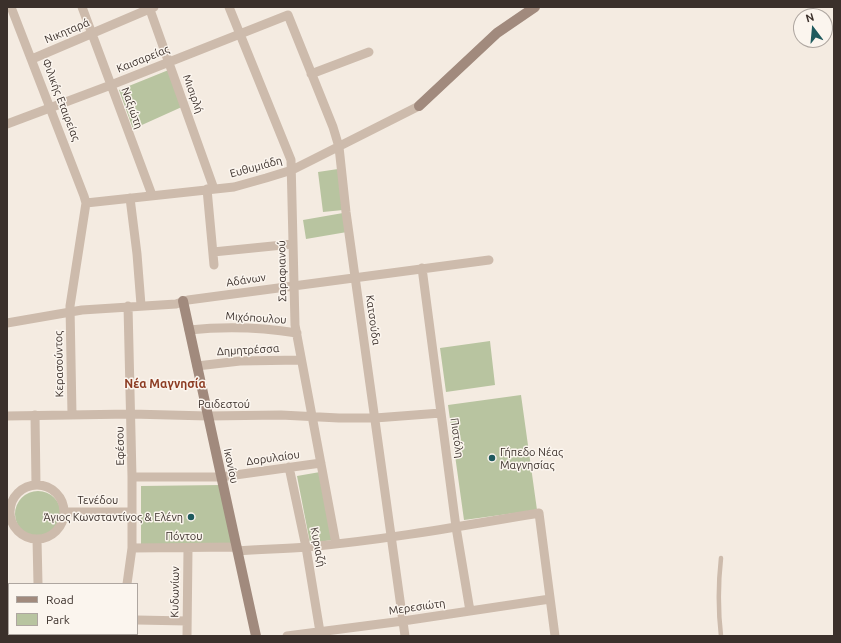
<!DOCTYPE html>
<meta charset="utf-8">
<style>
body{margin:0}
#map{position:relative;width:841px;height:643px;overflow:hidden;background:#f4ebe1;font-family:Ubuntu,sans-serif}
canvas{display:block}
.frame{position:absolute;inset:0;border:8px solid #3b302b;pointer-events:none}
.legend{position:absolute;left:8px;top:583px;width:130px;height:52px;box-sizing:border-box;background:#fbf5ee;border:1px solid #aea6a0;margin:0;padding:5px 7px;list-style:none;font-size:12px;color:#3b302b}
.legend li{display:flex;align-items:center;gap:8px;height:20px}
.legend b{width:20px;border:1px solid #aea6a0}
.north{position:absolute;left:793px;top:8px;width:40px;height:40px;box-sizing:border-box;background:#fbf5ee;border:1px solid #aea6a0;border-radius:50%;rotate:344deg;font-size:11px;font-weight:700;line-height:16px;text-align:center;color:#3b302b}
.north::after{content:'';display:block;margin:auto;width:14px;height:18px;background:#1f5a5e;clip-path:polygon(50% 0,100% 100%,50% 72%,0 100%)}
</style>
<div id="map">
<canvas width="841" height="643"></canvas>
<div class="frame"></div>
<ul class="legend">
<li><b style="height:5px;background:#a18a7d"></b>Road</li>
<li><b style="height:11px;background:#b8c4a0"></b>Park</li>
</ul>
<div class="north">N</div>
</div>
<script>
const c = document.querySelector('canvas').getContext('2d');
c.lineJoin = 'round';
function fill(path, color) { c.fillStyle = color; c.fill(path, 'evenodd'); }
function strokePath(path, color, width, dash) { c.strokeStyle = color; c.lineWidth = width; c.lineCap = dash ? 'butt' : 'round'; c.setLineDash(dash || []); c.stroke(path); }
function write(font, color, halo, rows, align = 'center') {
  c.font = font + ' Ubuntu,sans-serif'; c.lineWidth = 3; c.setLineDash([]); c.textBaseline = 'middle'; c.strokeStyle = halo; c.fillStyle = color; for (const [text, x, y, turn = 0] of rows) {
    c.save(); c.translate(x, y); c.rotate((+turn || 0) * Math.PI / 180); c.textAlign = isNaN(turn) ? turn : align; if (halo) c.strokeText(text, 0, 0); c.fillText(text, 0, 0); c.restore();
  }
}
fill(new Path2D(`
 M171,69L184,106L133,129L119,90Z
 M338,169L343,210L323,212L318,172Z
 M343,213L347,232L306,239L303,220Z
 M490,341L495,385L446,392L440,348Z
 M521,395L537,510L464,520L448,405Z
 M320,472L333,540L310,543L297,476Z
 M221,485L233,545L141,546V486Z
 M15 514a23 23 0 1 1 46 0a23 23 0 1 1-46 0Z`), '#b8c4a0');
strokePath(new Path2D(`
 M721,636C718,610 718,585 721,558`), '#cdbbac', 4.5);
strokePath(new Path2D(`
 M11,7L84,196L86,203L70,306L72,415
 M82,7L152,195
 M149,7L214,189
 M229,7L291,160L295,325L336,544
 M32,59L154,7
 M311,74L369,52
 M7,124L111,85L288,15L333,127L339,147L346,212L405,636
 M207,189L214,265
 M130,198L137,254L141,305
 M86,203L234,187L266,178L292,170L312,160L419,106
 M213,252L293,244
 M422,268L456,527L470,611
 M7,323L82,310L176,304L188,300L489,260
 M189,330C225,326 260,327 297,333
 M197,366L240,361L301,360
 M35,415L36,485
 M7,416L131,414L208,416L281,415L339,418H375L441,413
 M289,467L306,547L320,632
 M132,477H221L321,463
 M10 512a27 27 0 1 1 54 0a27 27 0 1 1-54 0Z
 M65,512H132
 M37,539L38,584
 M132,548L237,547
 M237,551C261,549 284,549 307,547C385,540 462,526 539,513L555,636
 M127,584L132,548V477L128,306
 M7,598H9
 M137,620L187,621
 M39,634V636
 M98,636L100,634
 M187,636L188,549
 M287,636L403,621L550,599`), '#cdbbac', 9);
strokePath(new Path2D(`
 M419,106L497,33L535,7
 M183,301L256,636`), '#a18a7d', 10);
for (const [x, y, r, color] of [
 [492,458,4,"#1f5a5e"],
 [191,517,4,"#1f5a5e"]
]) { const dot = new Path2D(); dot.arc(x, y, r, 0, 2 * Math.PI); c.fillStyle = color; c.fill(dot); strokePath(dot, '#fbf5ee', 1.5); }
write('11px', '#3b302b', '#fbf5ee', [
 ["Νικηταρά",67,31,-23],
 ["Καισαρείας",143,59,-22],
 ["Μισιρλή",193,94,70],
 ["Φιλικής Εταιρείας",61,100,69],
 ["Ναξιώτη",132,108,70],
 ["Ευθυμιάδη",256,167,-15],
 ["Σαραφιανού",282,271,-91],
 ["Αδάνων",246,280,-8],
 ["Μιχόπουλου",256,318,4],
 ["Κατσούδα",373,320,82],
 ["Δημητρέσσα",248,350,-3],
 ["Κερασούντος",59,364,-91],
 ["Ραιδεστού",224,404],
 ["Πιστόλη",457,438,82],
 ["Εφέσου",120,446,-91],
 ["Δορυλαίου",273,458,-8],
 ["Ικονίου",231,466,78],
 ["Τενέδου",98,500],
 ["Πόντου",184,536],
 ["Κυριαζή",318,547,79],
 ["Κυδωνίων",175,592,-89],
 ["Μερεσιώτη",417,607,-8]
]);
write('11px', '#3b302b', '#fbf5ee', [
 ["Γήπεδο Νέας",500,452],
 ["Μαγνησίας",500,465],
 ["Άγιος Κωνσταντίνος & Ελένη",183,517,"right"]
], 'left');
write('bold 12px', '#8c3b22', '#fbf5ee', [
 ["Νέα Μαγνησία",165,384]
]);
</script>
